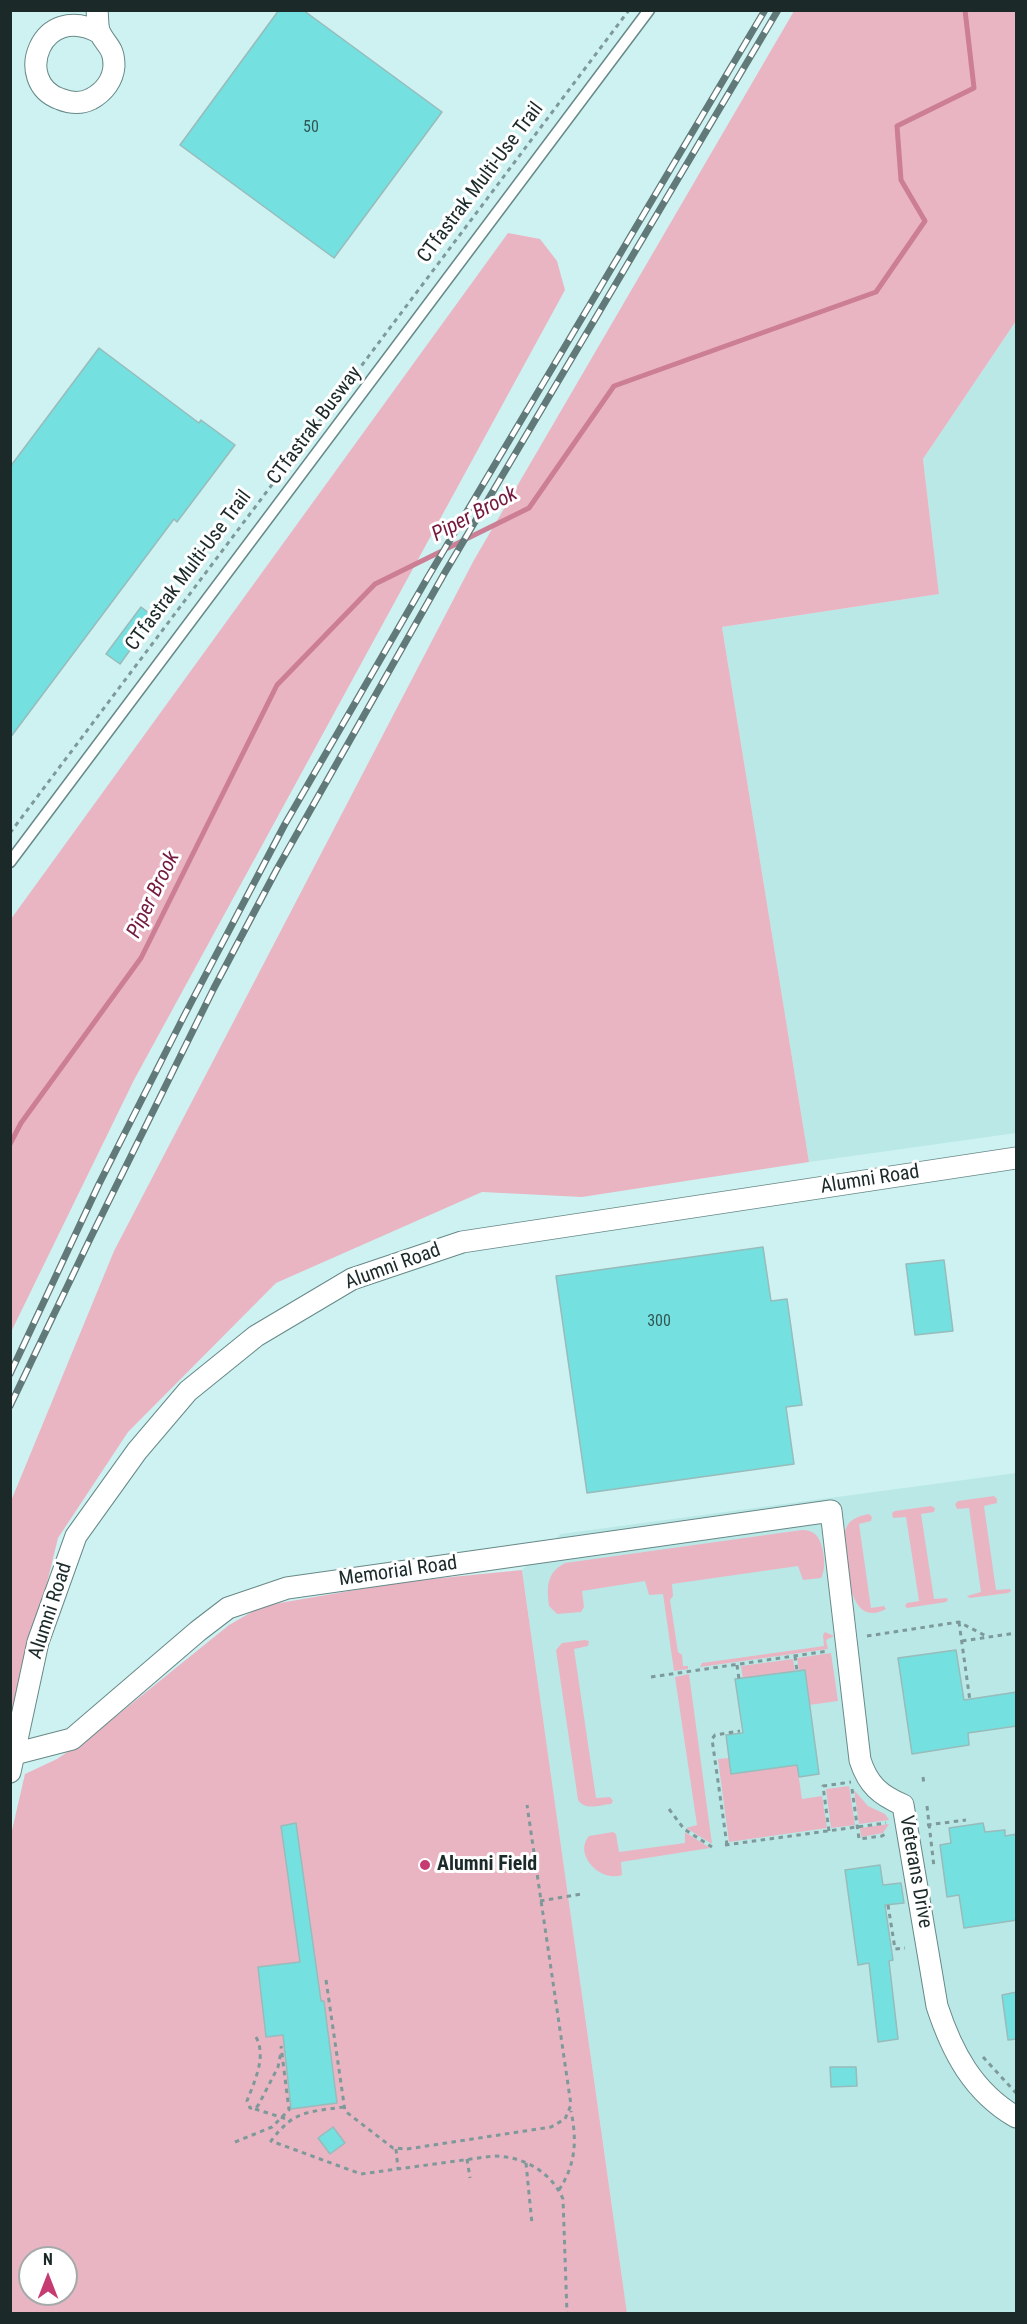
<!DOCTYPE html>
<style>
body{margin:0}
#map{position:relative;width:1027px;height:2324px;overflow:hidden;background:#cdf2f1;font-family:"Roboto Condensed",sans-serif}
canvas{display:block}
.frame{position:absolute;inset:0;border:12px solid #1b2929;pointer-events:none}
.north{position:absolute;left:18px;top:2246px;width:60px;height:60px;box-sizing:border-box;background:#fff;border:2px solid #a4a9a9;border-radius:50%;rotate:0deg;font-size:16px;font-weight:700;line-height:24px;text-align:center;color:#1b2929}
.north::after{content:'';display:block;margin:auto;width:21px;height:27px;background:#c63b71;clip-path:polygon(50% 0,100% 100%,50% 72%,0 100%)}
</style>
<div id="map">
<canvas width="1027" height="2324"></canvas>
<div class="frame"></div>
<div class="north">N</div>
</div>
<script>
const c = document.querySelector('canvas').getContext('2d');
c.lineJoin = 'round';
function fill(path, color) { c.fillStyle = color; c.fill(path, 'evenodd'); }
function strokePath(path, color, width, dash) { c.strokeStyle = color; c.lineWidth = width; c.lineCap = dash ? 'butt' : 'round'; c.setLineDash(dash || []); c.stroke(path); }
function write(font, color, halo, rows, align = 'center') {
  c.font = font + ' "Roboto Condensed",sans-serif'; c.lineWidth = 6; c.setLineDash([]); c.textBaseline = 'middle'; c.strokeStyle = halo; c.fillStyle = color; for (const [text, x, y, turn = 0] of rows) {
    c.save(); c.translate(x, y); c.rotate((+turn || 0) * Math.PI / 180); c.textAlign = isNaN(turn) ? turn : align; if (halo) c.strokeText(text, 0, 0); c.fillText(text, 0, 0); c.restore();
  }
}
fill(new Path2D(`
 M1016,321V1133L809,1162L722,627L939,594L923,459Z
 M1016,1473V2313H627L522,1570L561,1534Z`), '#bae8e7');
fill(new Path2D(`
 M794,11H1016V321L923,459L939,594L722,627L809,1162L582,1197L482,1192L276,1283L128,1432L58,1538L11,1730V1501L114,1251L474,560Z
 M508,233L540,239L557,261L565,290L134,1080L11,1332V919Z
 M994,1496L997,1499V1503L984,1506L996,1590L1010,1589L1011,1591L1008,1593L970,1598L967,1596L981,1592L969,1508L957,1509L955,1504L958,1501Z
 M931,1506L935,1508L934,1512L921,1514L934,1599L947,1598L948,1600L946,1602L907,1608L905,1606L907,1603L919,1601L906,1517L893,1518L892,1513L895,1511Z
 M869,1514L872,1517L871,1521L859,1524L871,1608L884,1606L886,1609C846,1630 847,1560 844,1537C846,1521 854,1517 869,1514Z
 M802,1530C807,1530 812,1531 816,1535C824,1543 827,1569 821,1578L803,1580L798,1566L672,1584L673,1596L670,1600L678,1652L682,1655L683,1666H688V1669L674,1671L663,1594L649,1595L645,1581L582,1591L584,1607L581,1612L557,1614L549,1606C547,1587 546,1573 565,1563Z
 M522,1570L627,2313L11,2314L10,1839L25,1774L57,1759L94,1734L229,1625L262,1606L402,1582ZM30,2258H66V2294H30Z
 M825,1632L834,1636L826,1640L828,1649L700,1667L702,1663L824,1646L823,1635Z
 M585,1640L589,1641L588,1646L574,1649L596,1798L610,1797L613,1801L611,1804C600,1805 585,1811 578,1800L556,1650L562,1643Z
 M831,1653L838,1701L809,1705L799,1671L797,1658Z
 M793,1659L795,1671L743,1679L741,1666Z
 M689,1674L712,1844L686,1828L697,1825L675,1677Z
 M729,1758L732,1774L797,1765L802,1799L822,1796L827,1828L729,1842L718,1759Z
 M849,1786L855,1825L831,1828L826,1789Z
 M854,1790L868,1806L885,1814L889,1820L859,1824Z
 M889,1824L883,1833L861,1837L860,1828Z
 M613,1832L616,1834L619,1852L685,1843V1832L710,1848L621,1862L622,1875C600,1883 573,1854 589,1836Z`), '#eab5c3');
strokePath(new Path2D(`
 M10,1144L21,1123L141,958L277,685L375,584L529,508L614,386L876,292L925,221L901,180L897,126L974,88L965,10`), '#cc7e95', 5);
const building = new Path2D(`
 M279,10H303L442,112L334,258L180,145Z
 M99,348L199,423L201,420L235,445L177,522L174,519L10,738V467Z
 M141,607L154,617L120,664L106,654Z
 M763,1247L771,1301L787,1299L802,1405L786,1407L794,1464L587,1493L556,1276Z
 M944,1260L953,1331L915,1335L906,1264Z
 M956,1650L964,1700L1017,1692V1726L968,1733L969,1745L912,1754L898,1658Z
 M805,1670L819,1774L799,1777L797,1765L731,1774L726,1735L743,1733L735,1679Z
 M296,1823L321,2001H324L337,2103L291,2109L283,2035L266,2037L258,1967L300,1962L281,1826Z
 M983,1823L985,1832L1005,1830V1836L1017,1834V1920L964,1928L959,1895L947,1897L940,1845L951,1843L949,1828Z
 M880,1865L883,1885L901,1883L904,1903L885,1905L893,1960L889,1961L898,2039L878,2042L869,1963L858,1965L845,1870Z
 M1017,1992V2039L1008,2040L1002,1995Z
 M830,2067H856L857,2086L831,2087Z
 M333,2127L345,2143L330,2154L318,2138Z`);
fill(building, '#74e0df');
strokePath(building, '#98bbbb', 1.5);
const lane = new Path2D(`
 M10,862L649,10`);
const street = new Path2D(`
 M97,10C98,17 97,27 100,33C107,47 114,47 114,66C113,80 104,92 91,99C81,104 70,103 60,99C12,82 41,0 100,33
 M14,1754L72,1739L198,1631L228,1608L287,1588L831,1511L860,1760C868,1785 880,1795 903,1805L937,2006C952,2052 973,2092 1016,2117
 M10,1772L38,1642L76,1536L137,1451L188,1391L256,1336L352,1279L462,1242L1016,1158`);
strokePath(lane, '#678988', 13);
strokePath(street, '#678988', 23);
strokePath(new Path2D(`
 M10,833L629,10
 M959,1622L970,1701
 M867,1636L959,1622L988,1637
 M962,1641L1016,1633
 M795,1656L797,1671
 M737,1665L739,1679
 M651,1677L828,1651
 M923,1777L924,1784
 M852,1789L859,1839L882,1836L888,1832
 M927,1806L934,1867
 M669,1809L684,1829L712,1847
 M927,1825L966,1820
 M829,1831L823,1786L851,1782
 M725,1845L886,1823
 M727,1845L712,1739L715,1735L740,1731
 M540,1901L582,1894
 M888,1905L895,1949L905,1948
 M326,1980L345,2111L393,2148L407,2149L551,2127L565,2119L571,2105L527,1805
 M256,2037C267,2057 254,2082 247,2101L250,2108H256L259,2104L278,2067L281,2052
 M983,2057L1016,2093
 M344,2107C308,2112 294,2110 271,2141L361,2174L493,2156C522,2156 551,2171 563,2199L567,2314
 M255,2109L290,2120
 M235,2142L272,2127L289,2110L281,2046
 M396,2149L398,2169
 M467,2159L470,2178
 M526,2163L532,2224
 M559,2190C576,2164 577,2140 571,2111`), '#7e9999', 3, [4.5, 4.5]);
strokePath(lane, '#fff', 10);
strokePath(street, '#fff', 21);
const rail = new Path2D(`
 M10,1374L99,1184L184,1016L285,824L428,577L765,10
 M10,1406L90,1239L214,988L277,869L444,574L778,10`);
strokePath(rail, '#627979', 7);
strokePath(rail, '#fff', 4.5, [14]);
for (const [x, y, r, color] of [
 [425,1865,6,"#c63b71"]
]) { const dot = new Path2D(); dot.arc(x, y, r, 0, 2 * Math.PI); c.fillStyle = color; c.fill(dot); strokePath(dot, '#fff', 2); }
write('16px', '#315756', null, [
 ["50",311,128],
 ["300",659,1322]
]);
write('20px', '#1b2929', '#fff', [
 ["CTfastrak Multi-Use Trail",481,183,-53],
 ["CTfastrak Busway",315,426,-53],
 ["CTfastrak Multi-Use Trail",189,571,-53],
 ["Alumni Road",870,1180,-9],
 ["Alumni Road",393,1267,-20],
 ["Memorial Road",398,1572,-8],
 ["Alumni Road",51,1611,-72],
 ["Veterans Drive",915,1872,80]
]);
write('bold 20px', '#1b2929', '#fff', [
 ["Alumni Field",437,1865]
], 'left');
write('italic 21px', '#74183d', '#fff', [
 ["Piper Brook",475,515,-28],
 ["Piper Brook",154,895,-64]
]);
</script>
